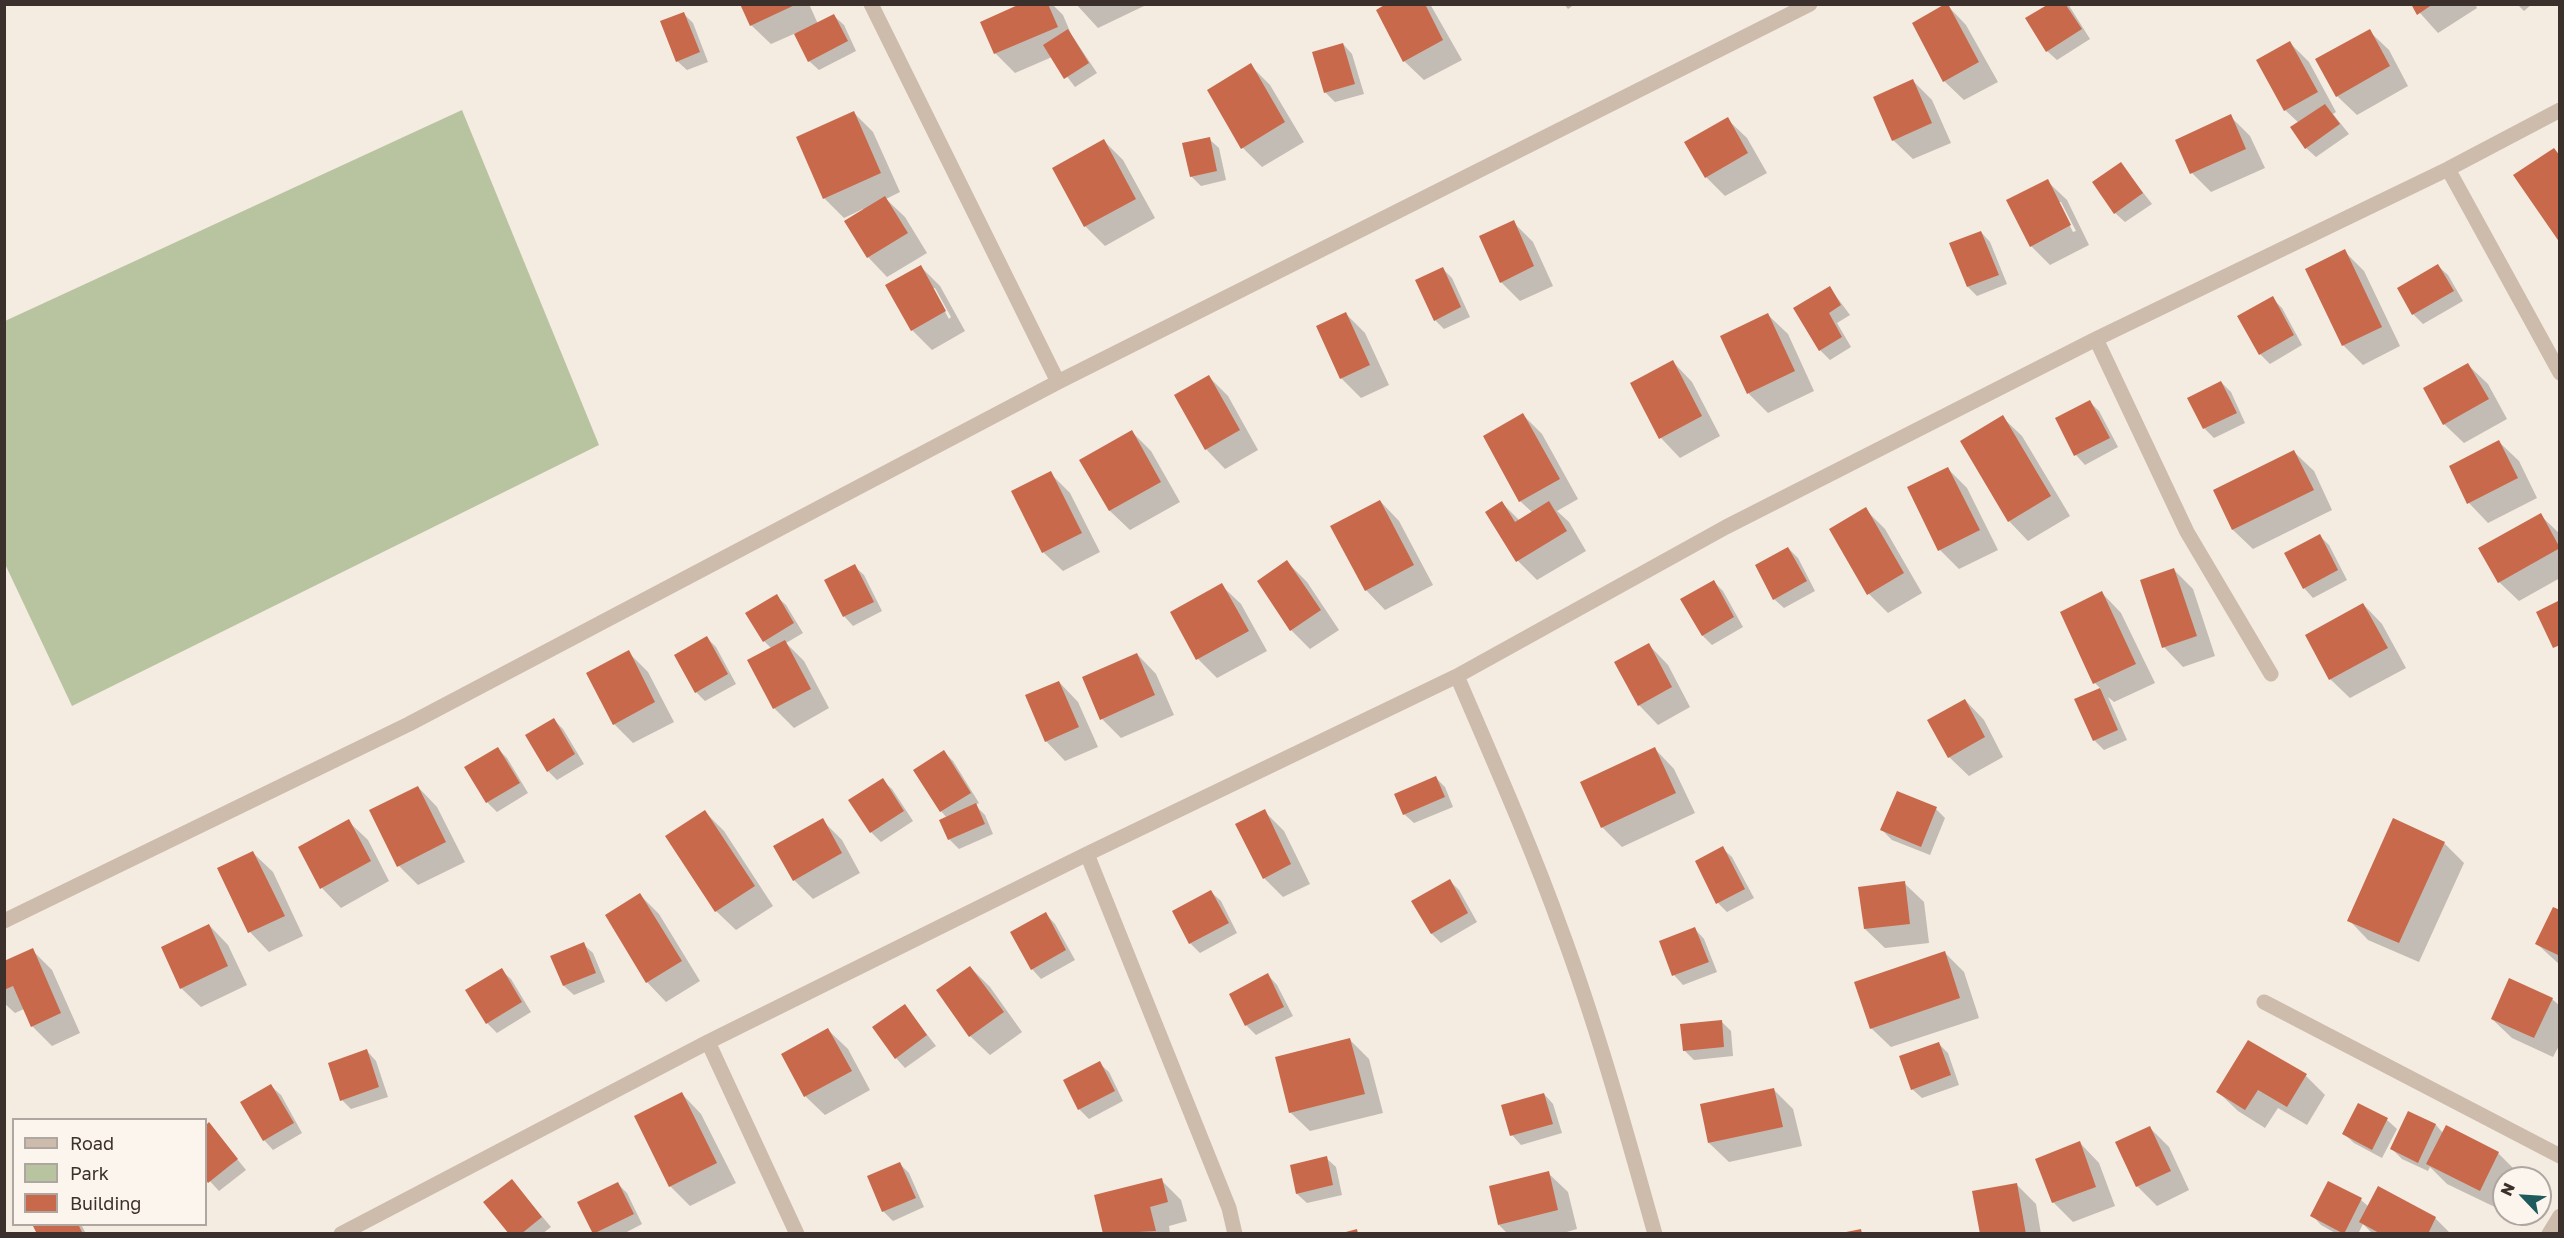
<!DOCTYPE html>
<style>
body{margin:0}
#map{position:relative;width:2564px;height:1238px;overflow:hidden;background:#f4ebe1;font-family:"Golos Text",sans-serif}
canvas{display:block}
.frame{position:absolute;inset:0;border:6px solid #3b302b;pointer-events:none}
.legend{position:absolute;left:12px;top:1118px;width:195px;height:108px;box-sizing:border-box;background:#fbf5ee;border:2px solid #aea6a0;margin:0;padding:8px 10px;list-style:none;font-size:18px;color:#3b302b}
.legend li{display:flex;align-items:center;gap:12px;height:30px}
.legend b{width:30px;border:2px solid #aea6a0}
.north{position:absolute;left:2492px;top:1166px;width:60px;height:60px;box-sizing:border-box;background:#fbf5ee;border:2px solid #aea6a0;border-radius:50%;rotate:295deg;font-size:16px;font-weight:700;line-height:24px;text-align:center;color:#3b302b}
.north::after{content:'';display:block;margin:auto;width:21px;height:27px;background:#1f5a5e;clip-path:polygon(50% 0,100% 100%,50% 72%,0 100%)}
</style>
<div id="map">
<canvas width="2564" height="1238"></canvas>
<div class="frame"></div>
<ul class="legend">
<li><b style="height:8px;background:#cdbbac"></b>Road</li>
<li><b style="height:16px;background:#b8c4a0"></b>Park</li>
<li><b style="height:16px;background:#c8694b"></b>Building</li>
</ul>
<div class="north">N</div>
</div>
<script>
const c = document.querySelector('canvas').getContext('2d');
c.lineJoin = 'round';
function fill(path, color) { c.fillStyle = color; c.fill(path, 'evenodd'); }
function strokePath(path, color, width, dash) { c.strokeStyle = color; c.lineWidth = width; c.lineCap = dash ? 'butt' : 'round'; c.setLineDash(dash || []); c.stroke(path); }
fill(new Path2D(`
 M462,110L599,445L72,706L5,564V321Z`), '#b8c4a0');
fill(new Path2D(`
 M742,4H809L818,24L834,16L844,25L856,51L819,70L809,61L796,33L771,44L751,25Z
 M1023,4H1052L1063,15L1071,34L1097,73L1075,87L1052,57L1015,73L995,53Z
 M1076,4H1144V6L1098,28Z
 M1389,4H1430L1462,60L1424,80L1404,61Z
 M1564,4H1575L1568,9Z
 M2049,4H2068L2090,39L2057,60L2047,51L2027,18Z
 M2412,4H2475L2477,8L2438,33Z
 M2517,4H2532L2524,11Z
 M1947,5L1966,25L1998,82L1964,100L1944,81Z
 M684,14L693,23L708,62L687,70L677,61Z
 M2369,31L2389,50L2408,86L2357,115L2337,96Z
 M2290,43L2309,62L2336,112L2333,114L2349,134L2316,157L2306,148L2299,123L2285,110Z
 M1343,44L1352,54L1364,94L1335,102L1325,92Z
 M1250,65L1270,85L1304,142L1262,167L1243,148Z
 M1913,81L1932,100L1951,143L1913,159L1893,140Z
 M854,113L873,132L900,192L886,199L905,217L927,253L887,277L868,257L863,209L844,218L824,198Z
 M2230,116L2250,136L2265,168L2211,192L2192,173Z
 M1727,119L1747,138L1767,173L1725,196L1706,177Z
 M1209,139L1219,148L1226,180L1201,186L1191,176Z
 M1104,141L1123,160L1155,218L1105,246L1085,226Z
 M2121,164L2152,204L2125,222L2115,213Z
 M2047,181L2067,200L2089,245L2050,265L2031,246ZM2058,202H2061L2076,231L2073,232Z
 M1513,222L1533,242L1553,286L1520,301L1501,282Z
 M1981,232L1990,242L2007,284L1977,296L1968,287Z
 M2344,251L2364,271L2400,346L2363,365L2343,345Z
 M2438,266L2448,275L2463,301L2423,324L2413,314L2399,288Z
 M921,267L940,286L965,331L932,350L912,330L887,285ZM932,288H935L951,317L949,319Z
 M1443,269L1452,278L1470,317L1444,329L1435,320Z
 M1830,288L1850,315L1837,323L1851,347L1830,360L1820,350Z
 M2272,298L2282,308L2302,345L2270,364L2260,354Z
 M1346,314L1365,333L1389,385L1361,398L1341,378Z
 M1768,315L1788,334L1814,391L1768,413L1749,394L1722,336Z
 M1673,362L1692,382L1720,436L1680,458L1661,438L1632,384Z
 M2468,365L2488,384L2507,419L2464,443L2444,424Z
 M1209,377L1228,396L1258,450L1225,469L1206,449Z
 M2221,382L2231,392L2245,423L2214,438L2204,428L2189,398Z
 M2089,401L2099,411L2118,447L2085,465L2076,455L2057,419Z
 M1523,415L1542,434L1578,499L1557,511L1569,522L1586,551L1537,580L1518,561L1502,503L1520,521L1533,513L1520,501Z
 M2002,417L2022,436L2070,516L2028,541L2009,521Z
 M1132,432L1151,451L1180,502L1130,530L1110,511L1081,460Z
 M2499,442L2519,461L2537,498L2488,523L2469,503L2451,467Z
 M2294,452L2314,471L2332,510L2253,549L2233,530L2215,491Z
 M1948,469L1967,488L1998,550L1959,569L1940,550Z
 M1050,473L1070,493L1100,552L1063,571L1043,552Z
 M1380,501L1399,521L1433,585L1385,610L1366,590Z
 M1865,509L1885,529L1922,593L1888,613L1869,594Z
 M2540,515L2560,534V578L2519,601L2499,582Z
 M2320,536L2329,545L2347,580L2313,598L2304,588Z
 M1788,548L1798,558L1815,591L1784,608L1774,599Z
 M1287,562L1307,582L1339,630L1310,649L1291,630Z
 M854,566L864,575L882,611L853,626L844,616Z
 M2174,570L2193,589L2215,656L2183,667L2164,647Z
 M1714,582L1723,591L1743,627L1712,645L1703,636L1682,599Z
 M1221,585L1241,604L1267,651L1217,678L1198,659Z
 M2102,593L2121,613L2155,683L2114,702L2108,697L2127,740L2104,750L2094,740L2076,700L2101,689L2095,683Z
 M776,596L786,605L803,633L786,643L804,661L829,708L794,728L774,708L772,649L764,641Z
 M2363,604L2382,624L2406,668L2350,698L2330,679Z
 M707,638L716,647L736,684L705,701L696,692Z
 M1649,645L1668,665L1690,707L1658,725L1639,705Z
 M628,652L648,672L674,722L633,743L614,724Z
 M1137,654L1156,674L1174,715L1121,738L1102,719Z
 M1059,682L1078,702L1098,747L1065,761L1046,741Z
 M1965,700L1984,720L2003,757L1969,776L1949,757Z
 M554,720L563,729L584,764L557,780L548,771Z
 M498,749L507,758L528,793L497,812L487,802Z
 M1655,749L1674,769L1695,813L1622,847L1602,827Z
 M944,752L953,761L979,803L975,805L985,815L993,834L959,849L949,839L941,821L947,818L941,811Z
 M1436,778L1445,787L1453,807L1414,823L1404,814Z
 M882,780L892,789L913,821L881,842L871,832L850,800Z
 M418,787L437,807L465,862L418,885L399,866Z
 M1936,809L1945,818L1930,855L1892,840L1882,830Z
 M1264,811L1284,831L1310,884L1283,897L1264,878Z
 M705,812L724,831L773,906L736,930L716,911Z
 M822,820L842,840L860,873L813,899L794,880Z
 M348,821L368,840L389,881L341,908L322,888L300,848Z
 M2444,843L2464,863L2419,962L2368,940L2349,920Z
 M1722,848L1732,857L1754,898L1727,912L1718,903Z
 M253,853L273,872L303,936L269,952L250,932L219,869Z
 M1450,881L1459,890L1477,922L1441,943L1432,934L1413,901Z
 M1904,883L1924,902L1929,943L1885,948L1865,929Z
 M1211,892L1221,901L1237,933L1200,953L1190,943Z
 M640,895L659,914L700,981L666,1002L647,982Z
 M2560,912V965L2536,943Z
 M1046,914L1055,924L1075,960L1041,979L1032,969Z
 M209,925L228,945L247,985L201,1007L181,988Z
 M1695,929L1704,939L1717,972L1683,985L1674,975Z
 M583,944L593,953L605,982L574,995L564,986L552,956Z
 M32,950L52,970L80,1033L52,1046L32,1026L24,1009L15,1013L4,1003V962Z
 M1945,953L1964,972L1979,1018L1891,1047L1871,1028Z
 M970,967L990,987L1022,1032L990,1055L970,1036Z
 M501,970L511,979L531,1012L497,1033L488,1024L467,991Z
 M1268,975L1277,985L1293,1016L1256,1035L1247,1026L1231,994Z
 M2552,999L2560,1006V1044L2553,1057L2512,1038L2492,1019Z
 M905,1006L936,1046L905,1068L896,1058Z
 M1721,1021L1731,1031L1733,1056L1694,1060L1684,1050Z
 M828,1030L848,1049L870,1090L825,1115L805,1096Z
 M1350,1040L1369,1059L1383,1113L1310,1131L1290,1112Z
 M1938,1043L1948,1053L1959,1085L1922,1098L1912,1089Z
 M367,1051L376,1061L388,1097L351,1109L342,1100Z
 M1099,1063L1109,1072L1123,1101L1089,1119L1079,1109Z
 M2306,1076L2325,1095L2307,1125L2278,1108L2265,1128L2238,1111L2218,1092Z
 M271,1086L281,1095L302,1133L273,1150L264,1140Z
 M1774,1090L1793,1109L1802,1146L1729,1162L1709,1143Z
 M682,1094L701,1114L736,1183L690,1206L670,1186L636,1117Z
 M1544,1094L1553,1104L1562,1133L1521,1145L1512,1135Z
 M2359,1105L2387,1120L2397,1129L2382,1158L2354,1143L2344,1134Z
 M2409,1113L2436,1125L2443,1133L2498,1153L2517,1172L2515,1178H2504V1200L2499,1209L2447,1184L2430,1167L2428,1171L2402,1159L2392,1149Z
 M209,1124L246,1170L219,1191L206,1177V1126Z
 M2150,1128L2169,1147L2189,1190L2157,1206L2137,1186L2117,1143Z
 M2080,1143L2099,1163L2115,1206L2073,1222L2053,1202Z
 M1326,1158L1336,1167L1342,1195L1307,1203L1297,1194Z
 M899,1163L909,1173L924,1207L893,1221L883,1211Z
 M1548,1173L1568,1192L1577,1229L1560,1234H1508L1499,1225Z
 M1161,1180L1181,1200L1187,1221L1169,1226L1170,1234H1105Z
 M512,1181L551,1227L542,1234H510Z
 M2329,1183L2361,1200L2369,1207L2435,1218L2451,1234H2373L2363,1224L2358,1234H2337L2321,1225L2312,1215Z
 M618,1184L627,1193L642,1224L623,1234H595L579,1203Z
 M2016,1184L2036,1204L2041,1234H1982Z
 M34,1224H81L86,1234H38Z`), '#0003');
fill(new Path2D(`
 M740,4H797L750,26Z
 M1020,4H1048L1058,27L994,54L980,22Z
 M1386,4H1425L1443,40L1403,62L1376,10Z
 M1945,4H1948L1979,62L1943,82L1912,23Z
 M2411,4H2433L2417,15Z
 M2047,5H2066L2082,29L2046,52L2025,18Z
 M684,12L700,52L676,62L660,21Z
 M834,14L848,41L808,62L794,34Z
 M1068,29L1089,63L1064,79L1043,45Z
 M2370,29L2390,66L2336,97L2315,59Z
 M2290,41L2318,92L2284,111L2256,60Z
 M1343,43L1355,84L1324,93L1312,52Z
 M1251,63L1285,122L1241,149L1207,90Z
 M1913,79L1932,123L1892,141L1873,97Z
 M2325,104L2340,124L2305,149L2290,127Z
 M854,111L881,173L823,199L796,137Z
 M2231,114L2246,149L2190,174L2175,140Z
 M1728,117L1748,153L1705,178L1684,142Z
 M1210,137L1217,171L1190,177L1182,143Z
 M1104,139L1136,199L1084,227L1052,168Z
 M2554,148L2560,156V243L2513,175Z
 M2121,162L2143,193L2114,214L2092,182Z
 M2048,179L2071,225L2030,247L2006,200Z
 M885,196L908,233L867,258L844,221Z
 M1514,220L1534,266L1500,283L1479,236Z
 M1981,231L1999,275L1967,287L1949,243Z
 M2345,249L2382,327L2342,346L2305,269Z
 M2438,264L2454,291L2412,315L2397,288Z
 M921,265L946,311L911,331L885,285Z
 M1443,267L1461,307L1434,321L1415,280Z
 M1830,286L1841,305L1829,313L1842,337L1819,351L1793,308Z
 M2273,296L2294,335L2259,355L2237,316Z
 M1346,312L1370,365L1340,379L1316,326Z
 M1768,313L1795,371L1747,394L1720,336Z
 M1673,360L1702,416L1659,439L1630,383Z
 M2468,363L2489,399L2443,425L2423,388Z
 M1209,375L1240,430L1205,450L1174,395Z
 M2221,381L2237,413L2203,429L2187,398Z
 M2090,400L2110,438L2074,456L2055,418Z
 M1523,413L1560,479L1519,502L1483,436Z
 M2003,415L2051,496L2008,522L1960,441Z
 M1132,430L1161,482L1109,511L1079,460Z
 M2499,440L2518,478L2467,504L2449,466Z
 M2294,450L2314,490L2232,530L2213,490Z
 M1948,467L1980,530L1938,551L1907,487Z
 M1051,471L1082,533L1042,553L1011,491Z
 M1380,500L1414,565L1365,591L1330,526Z
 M1502,501L1515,522L1549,501L1567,531L1516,562L1485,512Z
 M1866,507L1904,573L1867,595L1829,529Z
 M2541,513L2560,548L2498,583L2478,548Z
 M2320,534L2338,570L2303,589L2284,553Z
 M1788,547L1807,581L1773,600L1755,565Z
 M1287,560L1321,610L1290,631L1257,581Z
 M855,564L874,602L843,617L824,580Z
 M2174,568L2197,636L2162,648L2140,580Z
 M1714,580L1734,617L1702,636L1680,599Z
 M1222,583L1249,631L1196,660L1170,612Z
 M2102,591L2136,664L2093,684L2060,612Z
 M777,594L794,623L763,642L745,613Z
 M2560,600V645L2553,648L2536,612Z
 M2363,603L2388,648L2329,680L2305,635Z
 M707,636L728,674L695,693L674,655Z
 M785,640L811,689L773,709L747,660Z
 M1649,643L1672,687L1638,706L1614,662Z
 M629,650L655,702L613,725L586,673Z
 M1137,653L1155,695L1100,720L1082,677Z
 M1059,681L1079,727L1045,742L1025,695Z
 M2100,688L2118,730L2093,741L2074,699Z
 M1965,699L1985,737L1948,758L1927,720Z
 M554,718L575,754L547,772L525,735Z
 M498,747L520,783L486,803L464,767Z
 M1655,747L1676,793L1601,828L1580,782Z
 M944,750L971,793L940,812L913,770Z
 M1436,776L1445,797L1403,815L1394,794Z
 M883,778L904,811L870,833L848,800Z
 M418,786L446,842L397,867L369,810Z
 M1897,791L1937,807L1921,847L1880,830Z
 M976,803L985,824L948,840L939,820Z
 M1265,809L1291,864L1263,879L1235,824Z
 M705,810L755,886L715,912L665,836Z
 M823,818L842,853L793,881L773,846Z
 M2393,818L2445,842L2399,943L2347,921Z
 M349,819L371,861L320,889L298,847Z
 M1723,846L1745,889L1716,904L1695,861Z
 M253,851L285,916L248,933L217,868Z
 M1450,879L1468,913L1431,934L1411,901Z
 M1905,881L1910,924L1864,929L1858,887Z
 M1211,890L1229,923L1189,944L1172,911Z
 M640,893L682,961L646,983L605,915Z
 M2553,907L2560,910V956L2535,944Z
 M1046,912L1066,950L1031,970L1010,932Z
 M209,924L228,966L180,989L161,947Z
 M1695,927L1709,962L1672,976L1659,941Z
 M584,942L596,973L563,986L550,956Z
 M33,948L61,1013L31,1027L13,986L4,990V961Z
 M1945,951L1960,998L1870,1029L1854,982Z
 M970,966L1004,1012L969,1037L936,990Z
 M502,968L522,1002L486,1024L465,990Z
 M1268,973L1284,1007L1245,1026L1229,994Z
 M2509,978L2553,998L2534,1038L2491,1019Z
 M905,1004L927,1035L895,1059L872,1027Z
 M1722,1020L1724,1047L1683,1051L1680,1024Z
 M828,1028L852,1071L804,1097L781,1054Z
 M1350,1038L1365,1094L1289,1113L1275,1057Z
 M2248,1040L2307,1074L2287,1107L2258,1090L2245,1110L2216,1092Z
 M1939,1042L1951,1075L1911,1090L1899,1056Z
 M367,1049L379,1087L340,1101L328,1063Z
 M1100,1061L1115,1091L1078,1110L1063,1080Z
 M271,1084L294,1123L263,1141L240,1102Z
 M1774,1088L1783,1127L1708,1143L1700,1104Z
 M682,1092L717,1163L669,1187L634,1116Z
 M1544,1093L1553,1124L1510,1136L1501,1105Z
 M2358,1103L2388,1118L2372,1150L2342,1134Z
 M2408,1111L2436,1124L2418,1163L2390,1149Z
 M209,1122L238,1159L208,1183L206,1180V1125Z
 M2446,1125L2499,1152L2480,1191L2426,1164Z
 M2150,1126L2171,1171L2136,1187L2115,1142Z
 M2080,1141L2096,1187L2052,1203L2035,1159Z
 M1327,1156L1333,1185L1296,1194L1290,1165Z
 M900,1162L916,1198L882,1212L867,1176Z
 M1549,1171L1558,1210L1498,1225L1489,1186Z
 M1162,1178L1168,1202L1150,1207L1156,1231L1103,1234L1094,1195Z
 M512,1179L542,1217L521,1234H509L483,1202Z
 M2328,1181L2362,1198L2344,1234L2310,1216Z
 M618,1182L634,1214L593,1234L577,1202Z
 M2017,1183L2026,1234H1980L1972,1191Z
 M2378,1186L2436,1217L2428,1234H2381L2359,1222Z
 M32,1224H78L83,1234H37Z
 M1357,1229L1358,1234H1342V1233Z
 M1861,1229L1862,1234H1846V1232Z`), '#c8694b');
strokePath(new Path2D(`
 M871,4L1058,382
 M2448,169L2560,373
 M2096,339L2187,532L2271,674
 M1457,676C1493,760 1530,843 1561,929C1598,1029 1626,1131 1655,1234
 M1087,854L1229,1208L1235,1234
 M4,921L409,724L1058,382L1810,4
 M2264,1002L2560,1156
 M708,1042L797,1234
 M341,1234L708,1042L1087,854L1457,676L1726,527L2096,339L2448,169L2560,110
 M2549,1234L2560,1216`), '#cdbbac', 15);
</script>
